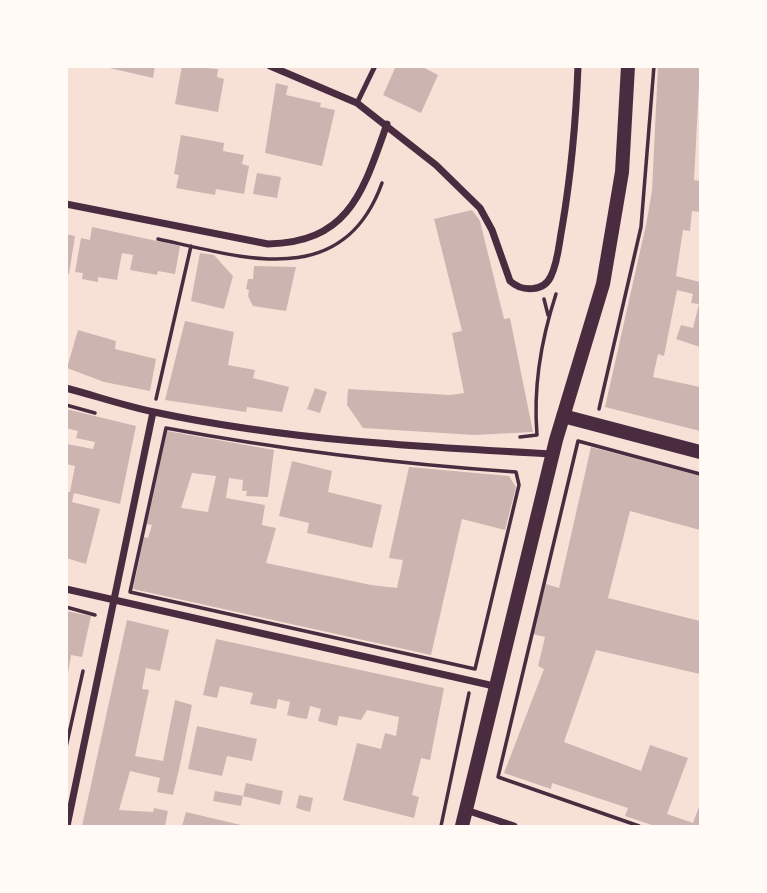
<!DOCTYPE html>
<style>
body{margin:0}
#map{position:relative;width:767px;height:893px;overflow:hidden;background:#f7e1d7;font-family:"Exo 2",sans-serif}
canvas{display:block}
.frame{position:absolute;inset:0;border:68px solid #fffaf5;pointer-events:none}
</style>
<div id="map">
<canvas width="767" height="893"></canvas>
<div class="frame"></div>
</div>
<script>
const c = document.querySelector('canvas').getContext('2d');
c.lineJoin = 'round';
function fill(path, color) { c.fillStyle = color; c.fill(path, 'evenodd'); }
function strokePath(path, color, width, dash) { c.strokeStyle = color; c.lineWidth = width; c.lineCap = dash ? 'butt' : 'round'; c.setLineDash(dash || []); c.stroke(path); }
fill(new Path2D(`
 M101,66H155L153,78Z
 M182,66L218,69L217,77L224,79L218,112L175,104Z
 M396,66H421L438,75L421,113L383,95Z
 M658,66H700L694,180L700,181V212L692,211L690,231L683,230L676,276L700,282V347L676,339L681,325L693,328L699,304L691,303L693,294L677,290L664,356L658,354L653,377L700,387V431L605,407L646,225L652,191Z
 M276,83L288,86L286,95L321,103L320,107L335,110L322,166L265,153Z
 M181,135L224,143L223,151L244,155L242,164L249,166L244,194L216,189L215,195L176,188L179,175L174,174Z
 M257,173L281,177L277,198L253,194Z
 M472,210L480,221L504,319L510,318L533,432L474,435L363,428L347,405L348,389L450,395L464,393L452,333L462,331L434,219Z
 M92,227L180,246L175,274L158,271L157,275L130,270L133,255L122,253L117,280L98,277V282L82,279L83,273L75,272L81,238L90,240Z
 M66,234L75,236L69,274L66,273Z
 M200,253L214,255L233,276L224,309L191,301Z
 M254,266L296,267L286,311L253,306L248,296L249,290L246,289L248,279H253Z
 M185,321L234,332L228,365L255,370L253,378L289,387L282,412L247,407L246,412L165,400Z
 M78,330L116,341L115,349L156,359L150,391L104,382L67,368Z
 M315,388L327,392L320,413L307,409Z
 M66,409L136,426L120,504L74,493L72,502L100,509L86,564L66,558V492H70L75,466L66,464V448L67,444L93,449L95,442L76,438L78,431L66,428Z
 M167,431L274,450L268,497L246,496L247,491H242L243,480L229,478L226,498L265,505L262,525L276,528L266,563L371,585L397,588L403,560L389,558L409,467L509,476L516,487L505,530L462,519L431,655L133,589L144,537L148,538L152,525L147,524ZM192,473L216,476L208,512L181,508Z
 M591,447L700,476V530L630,511L608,598L700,621V674L596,650L564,742L641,771L650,745L688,758L667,814L693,823L700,804V826H655L625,816L628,808L552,783L551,789L504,773L544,669L538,666L545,637L533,634L546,584L559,588Z
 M292,461L332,471L328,492L382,505L372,548L307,533L309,523L279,516Z
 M66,611L91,616L82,657L71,655L68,674Z
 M127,620L169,630L160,671L146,668L142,689L149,690L135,756L163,761L175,700L192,705L180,765L173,795L157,792L160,778L130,771L119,810L153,812L154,808L168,811L165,826H82Z
 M216,639L444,688L430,760L421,758L412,795L419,797L414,818L343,800L357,743L381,749L385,733L396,736L399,717L367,710L361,720L339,716L337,726L318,721L321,709L310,706L307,719L300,718L287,715L290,702L278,699L276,709L250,704L253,693L220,686L217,698L203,695Z
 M197,726L257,739L252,761L227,756L222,776L188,769Z
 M246,783L283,791L280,805L243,796Z
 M215,791L243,796L241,806L213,801Z
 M299,795L313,798L310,812L296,808Z
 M186,812L241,825V826H182Z`), '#ccb4b1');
strokePath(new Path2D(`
 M158,239C245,258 343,291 382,183
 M544,299L548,315
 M156,399L191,246
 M66,405L95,413
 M599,409L641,227L654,66
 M166,428C283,450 398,464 516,472L519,485L475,669L130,592Z
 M520,437L537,435C533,387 541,340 556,294
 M66,607L95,615
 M66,747L83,671
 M441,826L469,693
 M639,826L498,777L578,441L700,474`), '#4a2c40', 3.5);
strokePath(new Path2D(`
 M357,103L375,66`), '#4a2c40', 5);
strokePath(new Path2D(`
 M270,66L357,103L436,165L480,208L492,230L510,281C522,292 544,292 551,276C558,262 559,243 562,228C571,175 576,120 578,66
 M66,204L268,244C350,242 363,191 387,124
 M66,388C96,396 125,406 154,412C285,440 419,447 552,454
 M66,589L494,686
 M466,810L514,826
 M67,826L153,412`), '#4a2c40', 7);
strokePath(new Path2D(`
 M563,416L700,452
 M462,826L556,440L603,284L622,172L628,66`), '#4a2c40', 14);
</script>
